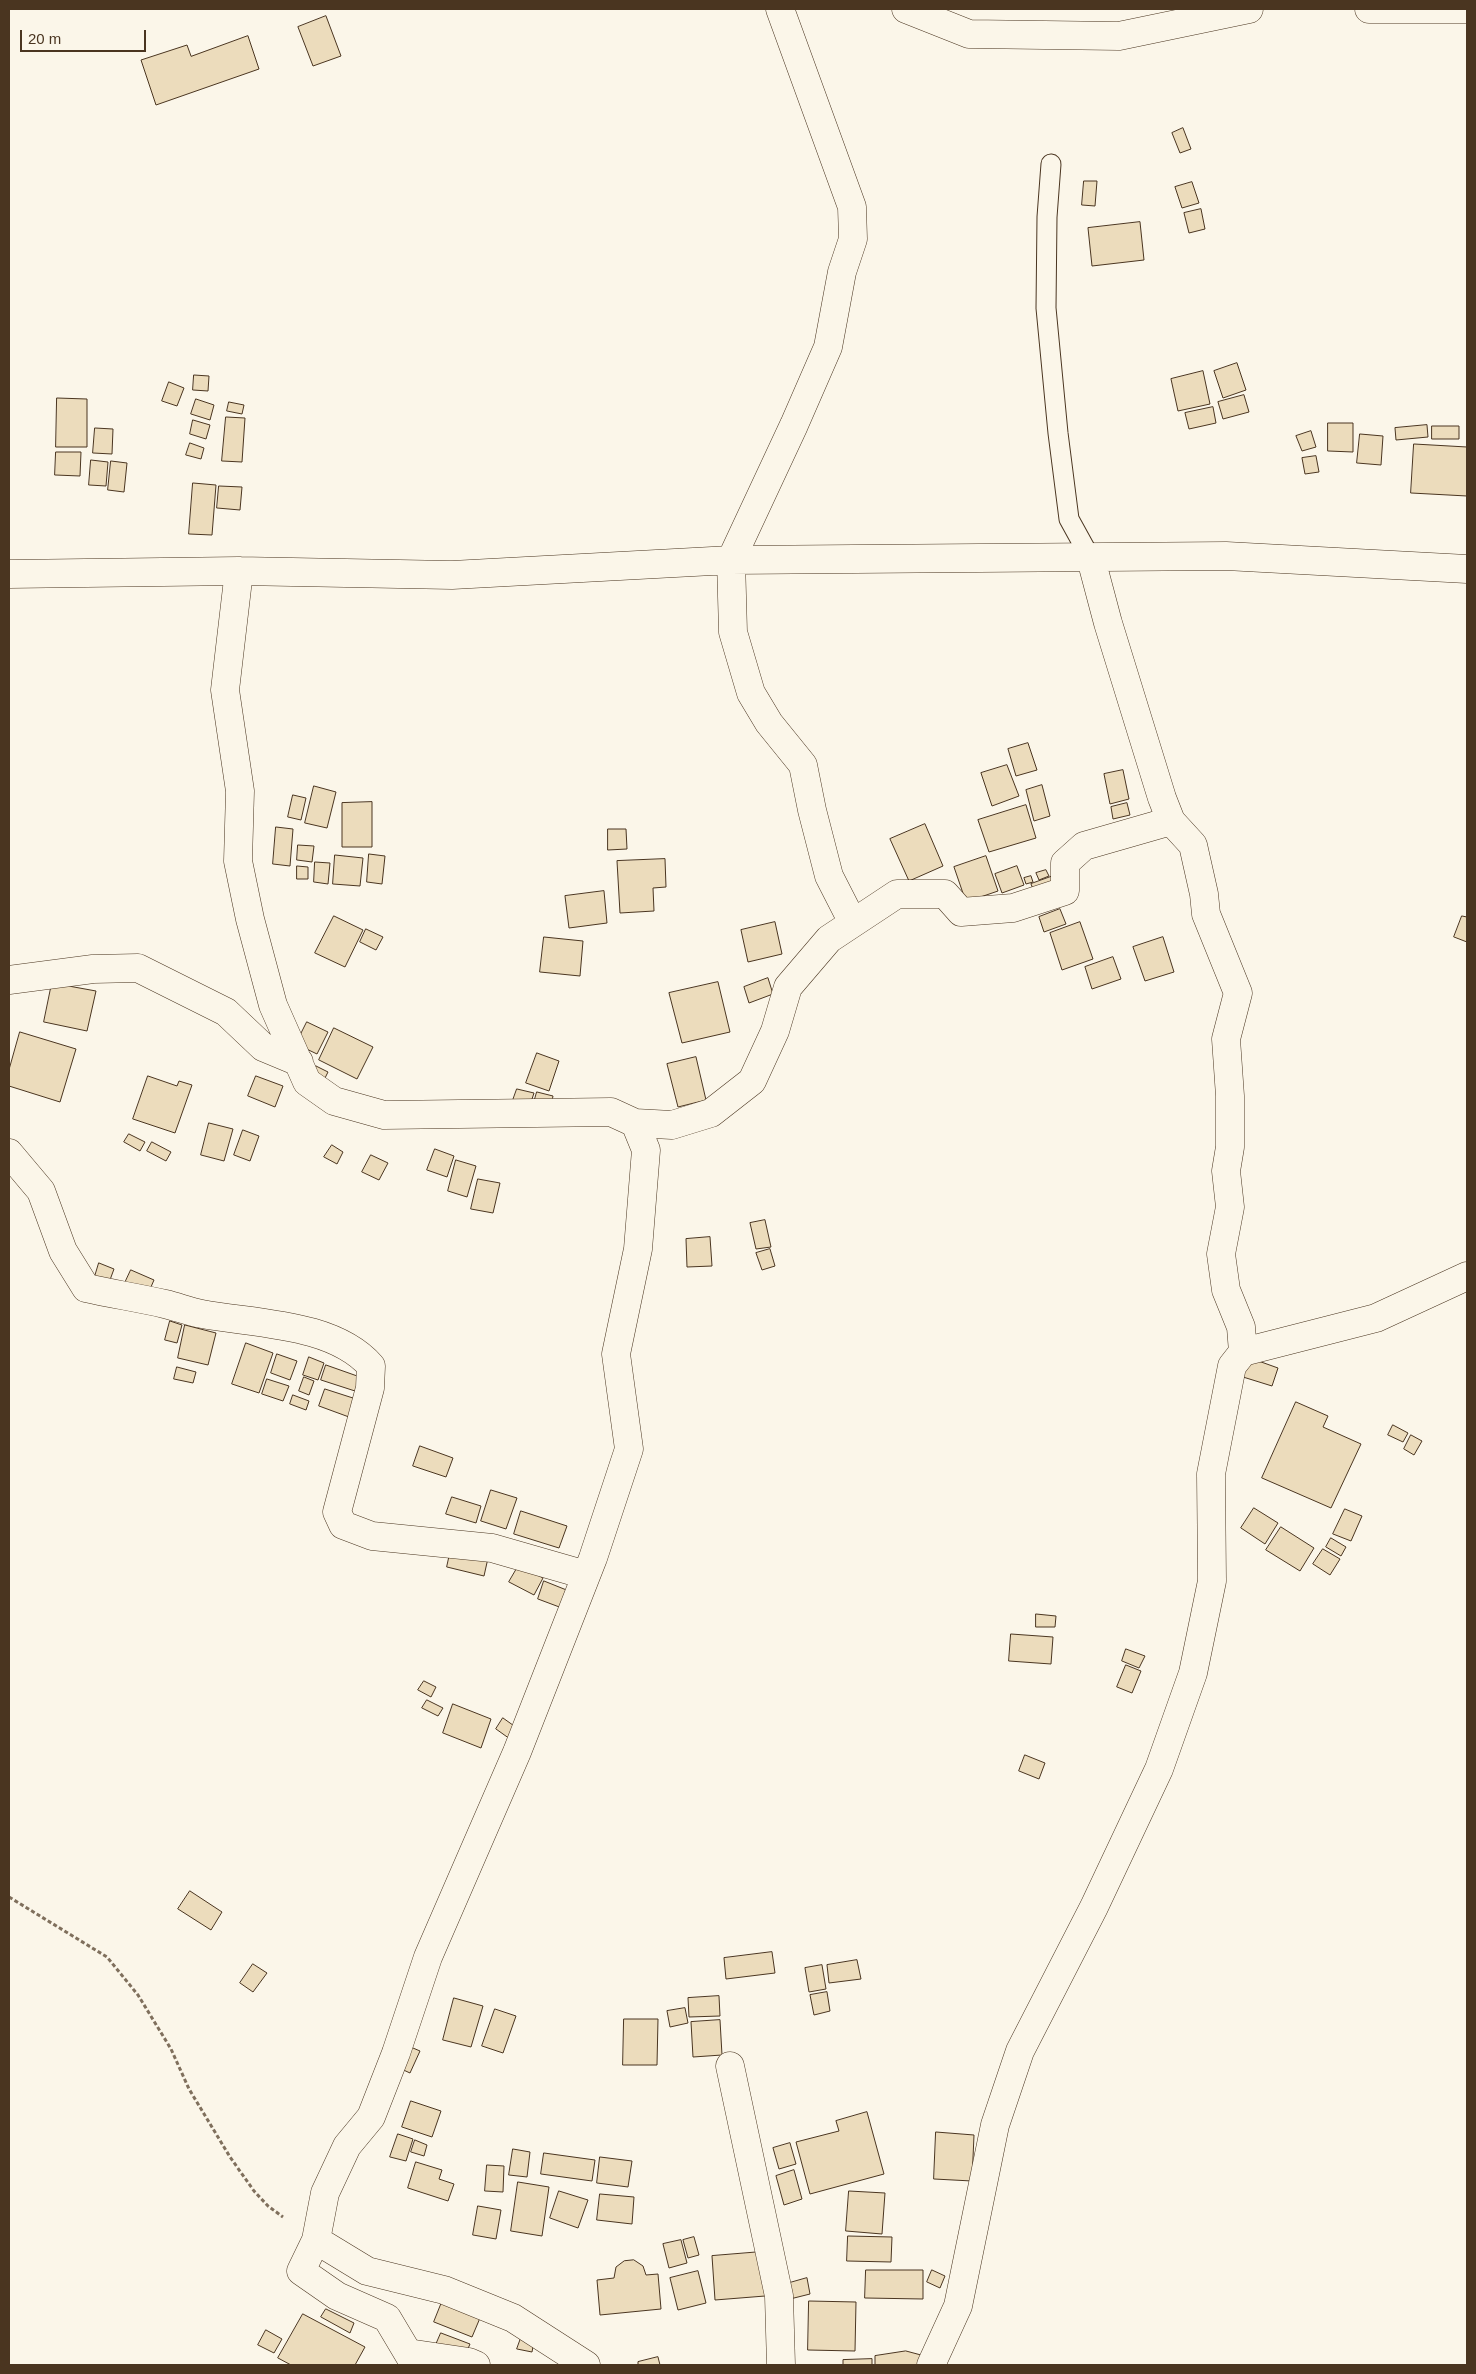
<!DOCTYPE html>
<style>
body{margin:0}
#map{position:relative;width:1476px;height:2374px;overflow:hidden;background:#fbf6e9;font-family:Helvetica,sans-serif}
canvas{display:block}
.frame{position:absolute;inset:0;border:10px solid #4a3520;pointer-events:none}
.scale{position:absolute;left:20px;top:30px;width:126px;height:22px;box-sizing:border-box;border:2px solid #4a3520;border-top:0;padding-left:6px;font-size:15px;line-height:18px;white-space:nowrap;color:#4a3520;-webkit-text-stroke:4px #fbf6e9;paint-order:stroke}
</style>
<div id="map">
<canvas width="1476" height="2374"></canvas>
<div class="frame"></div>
<div class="scale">20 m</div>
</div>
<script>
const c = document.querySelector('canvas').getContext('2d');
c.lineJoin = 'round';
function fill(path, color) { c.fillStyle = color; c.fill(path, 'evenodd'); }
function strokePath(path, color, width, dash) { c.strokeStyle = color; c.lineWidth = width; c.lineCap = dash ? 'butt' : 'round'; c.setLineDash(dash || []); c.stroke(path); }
const building = new Path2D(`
 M326,16L341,56L313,66L298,27Z
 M248,36L259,69L156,105L141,60L187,45L191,56Z
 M1183,128L1191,149L1180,153L1172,133Z
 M1084,181H1097L1095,206L1082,205Z
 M1192,182L1199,203L1182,208L1175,187Z
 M1201,209L1205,229L1189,233L1184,213Z
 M1140,222L1144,260L1092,266L1088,228Z
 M1237,363L1246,390L1223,398L1214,371Z
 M1203,371L1210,404L1178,411L1171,379Z
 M194,375L209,376L208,391L193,390Z
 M169,382L184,388L177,406L162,401Z
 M1244,395L1249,412L1223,419L1218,402Z
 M57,398L87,399V447H56Z
 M196,399L214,405L210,420L191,414Z
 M229,402L244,405L242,414L227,411Z
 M1213,407L1216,423L1189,429L1185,413Z
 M226,417L245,418L242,462L222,461Z
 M193,420L210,425L206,439L190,434Z
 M1328,423H1353V452L1328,451Z
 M1427,425L1428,437L1396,440L1395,428Z
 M1432,426H1459V439H1432Z
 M95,428L113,429L112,454L93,453Z
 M1311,431L1316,447L1302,451L1296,436Z
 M1360,434L1383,436L1381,465L1357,463Z
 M190,443L204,448L201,459L186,455Z
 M1414,444L1467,447V496L1411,493Z
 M56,452H81L80,476L55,475Z
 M1316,456L1319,472L1305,474L1302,458Z
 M91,460L108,462L106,486L89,485Z
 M111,461L127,463L124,492L108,490Z
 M193,483L216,485L212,535L189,534Z
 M219,486L242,487L240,510L217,508Z
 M1028,743L1037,770L1016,776L1008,749Z
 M1007,765L1019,796L992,806L981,773Z
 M1123,770L1129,799L1110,804L1104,774Z
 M1042,785L1050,816L1034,821L1026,790Z
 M314,786L336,792L327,828L305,823Z
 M293,795L306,798L301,820L288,817Z
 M372,802V847H342V803Z
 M1127,803L1130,815L1113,819L1111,807Z
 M1026,805L1036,838L989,852L978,820Z
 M925,824L943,866L909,881L890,839Z
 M276,827L293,829L290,866L273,864Z
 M608,829H626L627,849L608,850Z
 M298,845L314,846L312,862L297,860Z
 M369,854L385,856L382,884L367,882Z
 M335,855L363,858L360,886L333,884Z
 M986,856L998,891L966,902L954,867Z
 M665,859L666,887L653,888L654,911L620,913L617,861Z
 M315,862L330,863L328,884L314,882Z
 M297,866L308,867V879H297Z
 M1017,866L1024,885L1002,893L995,874Z
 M1046,870L1049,876L1039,880L1036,873Z
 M1056,875L1061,890L1037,899L1031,884Z
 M1031,876L1033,882L1026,884L1024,878Z
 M604,891L607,923L569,928L565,896Z
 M1060,909L1066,924L1044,932L1039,917Z
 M334,916L363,930L345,967L315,953Z
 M1462,916L1467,917V942L1454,937Z
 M775,922L782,954L748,962L741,930Z
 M1080,922L1093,959L1062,970L1050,933Z
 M366,929L383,937L376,950L360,942Z
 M544,937L583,941L580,976L540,972Z
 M1163,937L1174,972L1145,981L1133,947Z
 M1113,957L1121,979L1092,989L1085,967Z
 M768,978L773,994L749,1003L744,987Z
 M718,982L730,1032L682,1043L669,993Z
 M52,983L96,991L87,1031L44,1022Z
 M307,1022L328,1032L317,1054L296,1044Z
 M334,1028L373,1047L357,1079L319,1060Z
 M20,1032L76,1049L60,1102L9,1086V1070Z
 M537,1053L559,1061L549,1091L526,1083Z
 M696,1057L706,1100L678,1107L667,1064Z
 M316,1066L328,1072L322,1084L310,1078Z
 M148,1076L177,1086L179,1081L192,1085L175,1133L133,1119Z
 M256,1076L283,1086L275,1107L248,1096Z
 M517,1089L534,1093L529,1108L512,1103Z
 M537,1092L553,1096L550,1110L533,1106Z
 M209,1123L233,1129L224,1161L201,1155Z
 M243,1130L259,1136L250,1161L234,1155Z
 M129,1134L145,1142L140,1151L124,1142Z
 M152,1142L171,1152L166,1161L147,1151Z
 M332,1145L343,1152L337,1164L324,1157Z
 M435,1149L454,1156L447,1177L427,1170Z
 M371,1155L388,1163L379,1180L362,1172Z
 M456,1160L476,1166L467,1197L448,1191Z
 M478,1179L500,1183L493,1213L471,1209Z
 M765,1220L771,1247L756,1249L750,1223Z
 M710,1237L712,1266L687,1267L686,1239Z
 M770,1249L775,1266L762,1270L756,1253Z
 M99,1263L114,1269L107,1288L93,1283Z
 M131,1270L154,1280L147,1296L124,1285Z
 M170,1321L182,1325L177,1343L165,1340Z
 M185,1325L216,1333L208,1365L178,1358Z
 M246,1343L273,1353L259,1393L232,1384Z
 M277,1354L297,1361L290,1380L271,1373Z
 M309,1357L324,1363L318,1380L303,1375Z
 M1250,1358L1278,1368L1272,1386L1243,1377Z
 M326,1365L360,1377L355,1391L321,1380Z
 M177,1367L196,1372L193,1383L174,1379Z
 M304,1377L314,1381L309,1395L299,1391Z
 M267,1379L289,1386L283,1401L262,1394Z
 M325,1389L356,1399L349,1417L319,1406Z
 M293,1395L309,1401L306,1410L290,1404Z
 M1296,1402L1328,1416L1323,1427L1361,1444L1331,1508L1262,1478Z
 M1393,1425L1408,1433L1403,1442L1388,1435Z
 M1411,1435L1422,1441L1414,1455L1404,1449Z
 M420,1446L453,1458L446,1477L413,1466Z
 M491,1490L517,1498L506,1529L481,1521Z
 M452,1497L481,1506L476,1523L446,1514Z
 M1254,1508L1278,1523L1265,1544L1241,1528Z
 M1345,1509L1362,1516L1351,1541L1333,1534Z
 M521,1511L567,1526L559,1548L514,1534Z
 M1281,1527L1314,1548L1300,1571L1266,1550Z
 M1331,1538L1346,1547L1341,1556L1326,1547Z
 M451,1549L488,1558L484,1576L447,1567Z
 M1323,1549L1340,1559L1330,1575L1313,1564Z
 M519,1565L543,1578L534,1595L509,1582Z
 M544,1581L569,1591L562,1608L538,1599Z
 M1036,1614L1056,1616L1055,1627H1036Z
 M1011,1634L1053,1637L1051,1664L1009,1661Z
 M1126,1649L1145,1656L1139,1668L1122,1661Z
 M1126,1665L1141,1671L1132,1693L1117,1687Z
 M424,1681L436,1687L431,1697L418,1690Z
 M427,1700L443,1708L438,1716L422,1708Z
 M453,1704L491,1719L481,1748L443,1733Z
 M503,1718L517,1728L510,1739L496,1729Z
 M1025,1755L1045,1763L1039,1779L1019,1771Z
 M190,1891L222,1912L211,1930L178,1909Z
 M772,1952L775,1973L726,1979L724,1958Z
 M857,1960L861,1979L829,1983L827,1965Z
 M253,1964L267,1973L253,1992L240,1983Z
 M822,1965L826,1989L809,1992L805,1968Z
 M827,1992L830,2011L814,2015L810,1995Z
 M719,1996L720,2016L689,2017L688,1998Z
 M454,1998L483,2006L471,2047L443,2040Z
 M685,2008L688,2023L670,2027L667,2011Z
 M495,2009L516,2016L503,2053L482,2046Z
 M624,2019H658L657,2065H623Z
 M720,2020L722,2055L693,2057L691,2022Z
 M406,2045L420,2051L410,2073L397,2067Z
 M411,2101L441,2111L432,2137L402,2127Z
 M867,2112L884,2174L810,2194L796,2142L839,2131L836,2121Z
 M936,2132L974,2135L972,2181L934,2179Z
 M398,2134L413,2139L406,2161L390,2157Z
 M415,2140L427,2145L424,2156L411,2152Z
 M790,2143L796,2164L779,2169L773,2148Z
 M513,2149L530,2152L527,2177L509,2175Z
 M544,2153L595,2160L592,2181L541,2174Z
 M600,2157L632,2161L628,2187L597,2183Z
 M416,2162L442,2170L439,2179L454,2184L448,2201L408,2188Z
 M487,2165L504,2166L503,2192L485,2191Z
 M794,2170L802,2199L784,2205L776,2176Z
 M518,2182L549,2187L542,2236L511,2231Z
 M559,2191L588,2200L578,2228L550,2218Z
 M849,2191L885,2193L882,2234L846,2231Z
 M600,2194L634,2197L632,2224L597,2220Z
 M478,2206L501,2210L496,2239L473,2235Z
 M848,2236L892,2237L891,2262L847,2261Z
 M694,2237L699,2255L688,2258L683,2240Z
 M681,2240L687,2263L669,2268L663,2244Z
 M761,2252L765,2296L715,2300L712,2256Z
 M634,2260L643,2266L646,2275L658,2274L661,2309L600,2315L597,2280L614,2278L616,2267L624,2261Z
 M866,2270H923V2299L865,2298Z
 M932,2270L945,2276L940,2288L927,2282Z
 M698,2271L706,2303L678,2310L670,2278Z
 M807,2278L810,2294L790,2299L786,2284Z
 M809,2301L856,2302L855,2351L808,2350Z
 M442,2302L480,2318L472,2337L434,2322Z
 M326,2309L354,2323L350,2333L321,2317Z
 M303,2314L365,2347L355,2365H291L278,2358Z
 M266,2330L282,2339L274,2353L258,2345Z
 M441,2333L470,2344L464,2358L435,2347Z
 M521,2338L534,2341L532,2352L517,2349Z
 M906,2351L921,2355L917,2365H875V2356Z
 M658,2357L660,2365H638V2362Z
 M872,2359V2365H843V2360Z`);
fill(building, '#ecdcbc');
strokePath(building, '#4a3520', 1);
const lane = new Path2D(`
 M1051,164L1047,217L1046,308L1058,433L1069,519L1091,559`);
const street = new Path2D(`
 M780,9L852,207L853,239L842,272L828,347L794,425L731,560L733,632L751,693L769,723L803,765L812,810L829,876L853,923
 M906,9L969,34L1119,36L1249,9
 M1369,9H1467
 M1091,559L1108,623L1162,798L1171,821L1193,845L1204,894L1206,914L1238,993L1226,1039L1230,1096V1147L1226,1171L1230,1207L1221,1254L1226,1290L1241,1327L1243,1352
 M239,571L225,690L240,791L238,861L250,919L273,1005L307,1082L334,1101L384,1115L611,1112L635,1123L646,1150L638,1249L616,1354L629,1449L593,1558L517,1752L428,1957L396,2053L371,2117L347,2146L325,2193L316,2240L301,2271L337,2296L387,2318L415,2365
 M9,574L239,571L452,575L731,560L1226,556L1467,569
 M9,980L93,969L138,968L226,1012L263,1047L299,1062
 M635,1123L672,1125L711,1113L752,1081L775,1031L788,987L829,939L897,894H945L961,912L1013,908L1065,891V863L1084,846L1171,821
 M9,1153L41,1191L63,1251L86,1288C113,1294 139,1298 165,1304C178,1307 190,1312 202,1314C256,1324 333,1323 371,1366L370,1388L337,1512L343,1525L372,1536L492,1548L586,1575
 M730,2066L779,2296L781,2365
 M316,2240L367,2271L444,2290L513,2318L586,2365
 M408,2353L469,2362L476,2365
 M931,2365L958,2306L995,2125L1020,2051L1094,1907L1159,1769L1193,1673L1212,1581L1211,1474L1232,1366L1243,1352L1376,1318L1467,1276`);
strokePath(lane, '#4a3520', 21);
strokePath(street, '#4a3520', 29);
strokePath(new Path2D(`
 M9,1897L107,1957L138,1995L171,2049L189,2089L230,2157L254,2191L268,2206L283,2217`), '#7f6f5c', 3, [4, 2.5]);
strokePath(lane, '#fbf6e9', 19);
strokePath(street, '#fbf6e9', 28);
</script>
